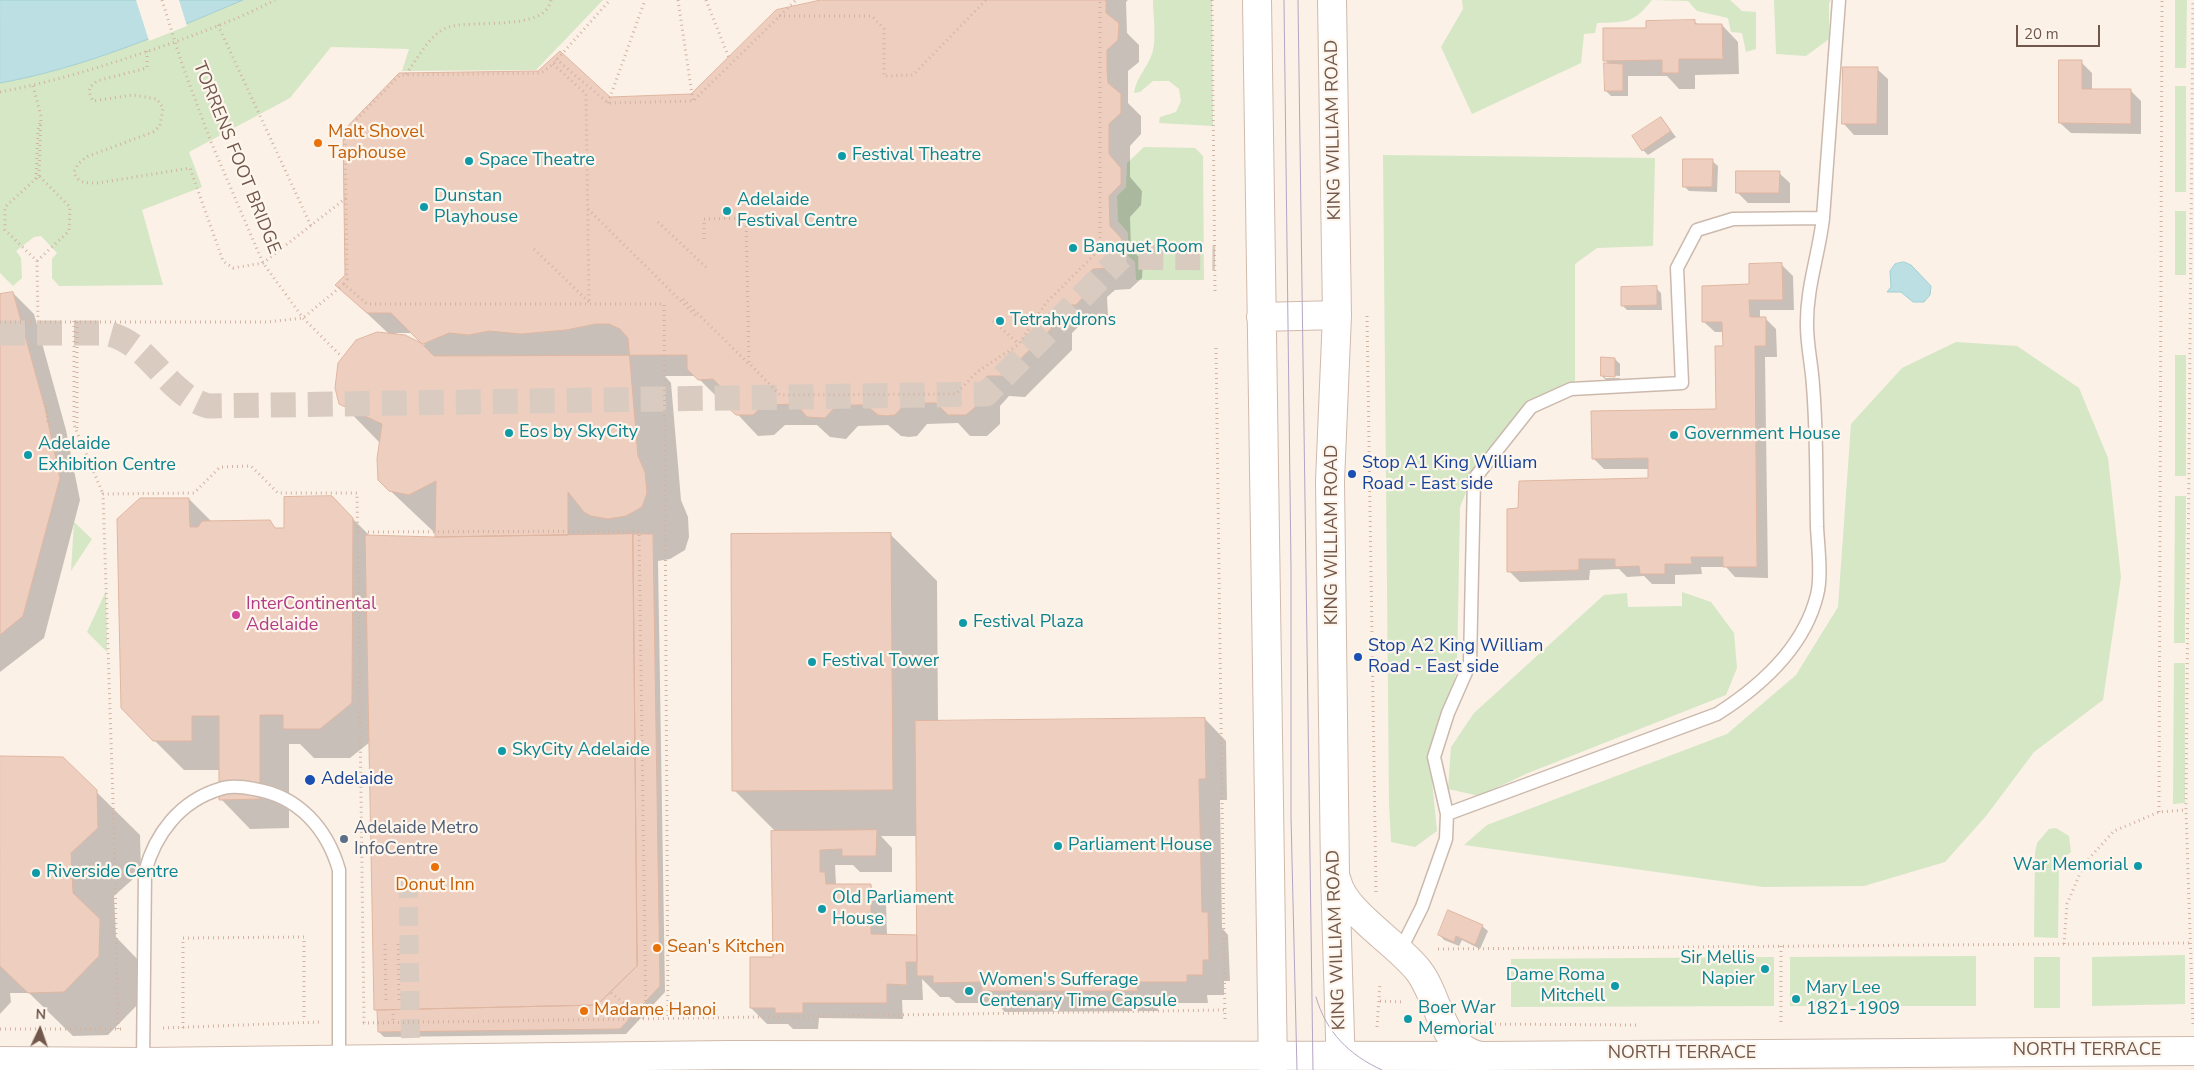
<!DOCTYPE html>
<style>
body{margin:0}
#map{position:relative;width:2194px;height:1070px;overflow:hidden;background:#fbf1e6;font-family:"Nunito Sans",sans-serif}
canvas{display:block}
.north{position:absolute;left:15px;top:1005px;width:50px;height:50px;-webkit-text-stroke:4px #fef6ec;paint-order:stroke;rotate:3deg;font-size:14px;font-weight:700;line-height:20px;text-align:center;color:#72584c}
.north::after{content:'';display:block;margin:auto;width:18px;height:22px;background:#72584c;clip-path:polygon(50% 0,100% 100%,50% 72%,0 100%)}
.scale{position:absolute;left:2016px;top:25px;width:84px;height:22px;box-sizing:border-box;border:2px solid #72584c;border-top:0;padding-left:6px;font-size:15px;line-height:18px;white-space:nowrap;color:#72584c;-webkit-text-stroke:4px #fef6ec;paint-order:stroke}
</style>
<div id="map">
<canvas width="2194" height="1070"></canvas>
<div class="north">N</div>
<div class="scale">20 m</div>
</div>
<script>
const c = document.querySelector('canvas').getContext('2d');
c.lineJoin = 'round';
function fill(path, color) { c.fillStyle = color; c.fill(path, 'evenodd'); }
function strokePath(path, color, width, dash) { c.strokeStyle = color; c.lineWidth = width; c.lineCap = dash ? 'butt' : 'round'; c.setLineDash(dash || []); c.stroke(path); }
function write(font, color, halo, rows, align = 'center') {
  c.font = font + ' "Nunito Sans",sans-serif'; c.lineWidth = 4.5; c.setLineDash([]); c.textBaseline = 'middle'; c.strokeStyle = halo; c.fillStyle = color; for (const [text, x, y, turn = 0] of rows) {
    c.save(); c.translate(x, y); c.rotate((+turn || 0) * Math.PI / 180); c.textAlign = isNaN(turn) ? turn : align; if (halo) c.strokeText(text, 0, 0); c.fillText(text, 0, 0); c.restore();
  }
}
fill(new Path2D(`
 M243,0H603L536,70L402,71L409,49L331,47L290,98L189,152L202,187L142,210L163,285L59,286L52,278V259L57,253L41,236L34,237L16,251L21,258L22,278L13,286L0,273V83C84,68 165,33 243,0Z
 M1153,0H1212L1213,126L1159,123L1160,117L1176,112L1181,101L1179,89L1169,81H1153L1140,92L1134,93C1136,78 1147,68 1152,54C1157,38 1153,17 1153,0Z
 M1462,0H1730L1742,11L1756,12V49L1746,52L1742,33L1731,32L1728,18L1697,11L1688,1L1652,0C1633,24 1626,22 1597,23L1595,33L1584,34L1581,63L1472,114L1441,47L1463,9Z
 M1774,0H1831L1829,3V39L1806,56L1776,54Z
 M2175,0H2187L2186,68H2175Z
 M2175,86H2186V192H2175Z
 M1144,147L1195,148L1203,156L1204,280H1136L1135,262L1128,256V233L1118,221L1117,196L1126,187L1127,163Z
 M1383,155L1655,158L1653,246L1597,248L1575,264V392L1532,415L1473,475L1460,507L1457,669L1432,781L1437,831L1415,847L1391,842L1389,803Z
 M2175,211H2186V275H2175Z
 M1956,342L2017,346L2079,388L2108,458L2121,577L2103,700L2034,752L1986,816L1945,862L1864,886L1763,887L1464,845L1487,825L1727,734L1796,675L1838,607L1851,424L1902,368Z
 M2175,355H2186V476H2175Z
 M2175,496H2186L2185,643H2174Z
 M74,522L92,539L71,571Z
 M106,591L107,652L87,632Z
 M1682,592L1711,602L1734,633L1737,668L1726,695L1528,773L1479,796L1448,789L1451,747L1474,713L1604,595L1627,593L1628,607L1682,606Z
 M2174,663H2185V803L2173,804Z
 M2056,828L2069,836L2071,852L2061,860L2059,865L2058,938L2034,937L2035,853L2037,843L2049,829Z
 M2185,955V1004L2092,1006V957Z
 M1976,956V1006H1790V957Z
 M1774,957V1006L1511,1007V959Z
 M2034,957H2060V1008H2034Z`), '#d5e7c5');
const water = new Path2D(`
 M0,0H243C165,33 84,68 0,83Z
 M1904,262L1911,265L1931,286L1930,295L1924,302H1913L1901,292H1887L1891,287L1890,271L1895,264Z`);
fill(water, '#bbdfe3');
strokePath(water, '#a2cfd4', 1);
fill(new Path2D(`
 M136,0H179L187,26L149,41Z`), '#fbf1e6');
fill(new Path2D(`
 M827,0H1128L1126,2L1127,33L1139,45V62L1128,71V103L1141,116V134L1130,146V177L1142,191L1141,205L1130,217L1131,249L1143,261L1142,278L1130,289L1115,290L1107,297L1108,315L1098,325H1080L1072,333V350L1025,397L1009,396L1000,406V424L987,436H970L958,423L927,424L917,436L909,437L901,436L888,425L858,426L846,439L830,437L817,425H785L774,435L758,436L724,400H720L696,376H665L671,383L681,500L688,517L689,537L685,550L670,559L658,561L665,992L626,1034L384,1037L379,1032V1013L375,1009L370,742L350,758H314L300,744H289V828L250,829L221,799L220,770H184L122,708L189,499L212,522H269L276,529H285L332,498L371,537L436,538V534L379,480L380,443L341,403L390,335L337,285L610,98L691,96ZM395,333H414L425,344L423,345Z
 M1695,22L1699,25H1722L1738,42L1739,74L1695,75V89H1679L1667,76H1628V96H1611L1606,91L1609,65L1605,60L1647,29Z
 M2081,62L2092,73V90H2130L2141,101V134L2071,133L2060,123Z
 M1877,69L1888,79V135H1854L1844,124Z
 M1661,118L1676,137L1648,155L1643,150Z
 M1712,161L1718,166L1717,192L1689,191L1684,186Z
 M1779,173L1790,183V203H1748L1737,192Z
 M1782,265L1793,276L1794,310H1760V318H1765L1776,329L1777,357H1765L1768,578L1735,577L1726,567H1701L1702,574L1675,575V584H1652L1644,576L1627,577L1619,569L1590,570L1589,580L1520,582L1509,571L1520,509L1650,480L1649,469H1604L1593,458L1717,411L1725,348L1724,332H1715L1704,322L1750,286Z
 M1656,288L1661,293L1662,310H1627L1622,305Z
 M13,293L34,314L66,430L80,500L44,638L0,672V295Z
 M1615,359L1620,364V376L1605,375V378H1620V381H1607L1602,376Z
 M890,534L937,581L938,722L1205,719L1226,741L1227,800H1220L1222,928L1228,935L1230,981H1224V995H1207L1208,1003H1157L1158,1011L1005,1012L996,1003H956L949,997H940L922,979L923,1000H902L903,1019L819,1018L818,1029H793L788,1024H767L751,1008L774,958L776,832L734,790ZM881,836H917L918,938L887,936L886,902L870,885L836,884L835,865H853L860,872H892V848Z
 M0,758H62L140,835L141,872L114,896L116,937L142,964V1000L108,1035L73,1036L29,993H10L11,1002L0,1014Z
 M1482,926L1488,931L1480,949L1462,940L1459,946L1444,940L1439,934Z`), '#0003');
const building = new Path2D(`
 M821,0H1106V13L1119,23L1118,40L1107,50V70L1108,83L1121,94V113L1109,124V154L1121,168V184L1109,196L1110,226L1122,239L1121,257L1109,268L1093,269L1086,276L1087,293L1076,305L1058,304L1051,312V329L1003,376H987L979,384L980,403L966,415H948L936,403H906L895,415L887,416L878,415L866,405H837L825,418L807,417L796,404L764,405L753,415H736L723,403V389L713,379L698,380L687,369V355L434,356L391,313H367L335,285L345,275L343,131L399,73L538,71L560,51L610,97L691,94L776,10Z
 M1695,20V24H1722L1723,59H1679V73H1662V60L1603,61V28H1646V21Z
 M2059,60H2082V89H2131V124L2059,123Z
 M1604,63L1623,64V91H1605Z
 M1843,67H1878L1877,124H1842Z
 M1661,117L1671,131L1642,151L1632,136Z
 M1683,159H1713L1712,187H1683Z
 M1736,171H1780L1779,193H1736Z
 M1782,263L1783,300H1749L1750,317H1766V346H1755L1757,567H1723V557H1691L1692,564H1665V574H1640L1639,566L1615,567V559H1579V570L1507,572V509L1518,508L1519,481L1648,478V458L1592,459L1591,411L1716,409L1715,346H1723L1722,322H1702V286L1749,284V264Z
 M1657,286V305L1621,306V287Z
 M13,292L45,408L60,478L23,616L0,635V294Z
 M596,324H609L620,329L628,338L638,456L645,472L647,493L642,507L626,516L608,519L591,516L584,512L568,492V535L435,537L436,481L409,495L389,491L378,480L377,459L382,424L339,404L335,388L338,363L356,340L377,332L405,335L423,344L449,333L469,335L489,331L521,334L566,330Z
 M1601,357L1615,358V377L1601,376Z
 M332,496L353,518L352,703L320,729H283V715H260V799L219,800V716H192V741H153L121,708L117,519L140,498H189L190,527H198L202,521L270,520L275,528H284V497Z
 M891,533L893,790L732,791L731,534Z
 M633,534L637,966L597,1005L374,1010L365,535L435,537Z
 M633,534H653L660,986L620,1029L378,1032L377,1010L597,1005L637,966Z
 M1205,718L1206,779H1199L1202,912H1208L1209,960H1203V975H1187V982H1136L1138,991H982V982L933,983V976H917L915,721Z
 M0,756L63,757L97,790L98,828L71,853L73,893L100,919L99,956L64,992L28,993L0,966Z
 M877,830L876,856H842V849L820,850V872H825L826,884H871V934L917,935V962H906L907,985L887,984V1003H803V1013H775V1008H750V957H773L771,831Z
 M1448,910L1483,925L1475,945L1456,936L1454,942L1438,935Z`);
fill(building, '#eecfbf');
strokePath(building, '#e0b5a1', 1);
strokePath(new Path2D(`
 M408,879L411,1070`), '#d9cbc0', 19, [19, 9]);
strokePath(new Path2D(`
 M0,333H104C149,340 165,394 208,406L986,394L1121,257L1215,258`), '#d9cbc0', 25, [25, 12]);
const service = new Path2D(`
 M1447,814L1717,714C1761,686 1804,648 1817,595C1822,577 1818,546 1817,527C1816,480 1817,433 1813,386C1812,366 1807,346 1807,326C1806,289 1819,254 1823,218
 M1400,951L1422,907L1446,839L1447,814L1434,757L1448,713L1470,663L1474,479L1531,407L1571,389L1682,383L1677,268L1697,230L1733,219L1823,218L1839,0
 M143,1062L145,872C155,834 180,801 220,789C230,785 244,787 254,789C298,796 327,828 339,870V1060`);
const secondary = new Path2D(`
 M1257,0L1273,1070
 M1332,0L1337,315L1330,481L1335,874L1341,1070
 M1261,317L1337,315
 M1337,881C1344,912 1397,943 1418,970C1441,999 1439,1048 1481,1056
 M0,1061L143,1062L729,1055L1483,1056L2194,1051`);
strokePath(service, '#ccb9ad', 15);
strokePath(secondary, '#d0baad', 30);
strokePath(new Path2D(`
 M678,0L693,101
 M706,0L729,58
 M1212,0L1215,292
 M779,16H872L884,29V76L913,75L986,0
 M218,25L311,226
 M147,51V68L97,81L90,87L89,92L93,101L133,95L157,99L163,108L160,126L153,132L86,157L78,164L74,172C78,184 87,183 98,183L190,168L223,261L233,268L263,263L346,198
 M556,59L608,103L693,101L796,0
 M553,64L586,94L589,303
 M406,74C417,60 429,35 446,28C471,18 545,33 551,0
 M33,86L41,116L39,176
 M0,92C58,81 114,63 169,44C205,31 241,18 275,0
 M608,103L645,0
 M211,142L263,263L303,318L342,357
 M36,179L38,130L40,122
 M588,209L696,316
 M658,222L708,269
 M704,239V219L746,218L749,363L780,395L956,394L977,372L1019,344L1046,303L1100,249V0
 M534,249L589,302
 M37,261L69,231L70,207L39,176L5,207V230L37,261L38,321
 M344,284L347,279L345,131L400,75L541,73L553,64L610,0
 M683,299L748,363
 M1367,316L1376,892
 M74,321V425L103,494
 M993,321L1019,344
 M0,322H267L303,318L344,284L367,304H664L668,1019
 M1216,348L1225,1021
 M47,406L48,425
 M77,428V321
 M358,532L639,531L646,1019
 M2159,812L2162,0
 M455,880V895
 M385,944L386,1004
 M398,944L399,1004
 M2064,944L2067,904L2084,864L2114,831L2159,812L2186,810
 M1781,946V1024
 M1438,949L2189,943
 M611,993L645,1019
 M1380,1001L1404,1002
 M393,1009V1023
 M363,1023L1225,1010
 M1480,1024L1636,1025
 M2193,1024L2186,810L2193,0
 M1377,1027L1380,983
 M163,1028L319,1022
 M183,1028V938L304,937V1021
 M0,1029H124
 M118,1029L114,833L103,494L194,493L220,467L251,466L278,493H357L364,1023`), '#d3b2a2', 3, [1, 4]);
strokePath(service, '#fff', 12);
strokePath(secondary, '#fff', 28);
strokePath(new Path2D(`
 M1284,0L1291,568V817L1297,1070
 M1298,0L1313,1070
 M1316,997C1326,1032 1349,1055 1382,1070`), '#b4a5c3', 1);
strokePath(new Path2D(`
 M162,0L182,64L211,142`), '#d3b2a2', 3, [1, 4]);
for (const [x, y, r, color] of [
 [318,143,5,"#e8710a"],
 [842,156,5,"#0f9aa8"],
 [469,161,5,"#0f9aa8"],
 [424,207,5,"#0f9aa8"],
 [727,211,5,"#0f9aa8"],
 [1073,248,5,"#0f9aa8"],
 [1000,321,5,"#0f9aa8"],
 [509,433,5,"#0f9aa8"],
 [1674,435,5,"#0f9aa8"],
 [28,455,5,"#0f9aa8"],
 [1352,474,5,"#1a4fb4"],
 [236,615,5,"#d1479c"],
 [963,623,5,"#0f9aa8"],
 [1358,657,5,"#1a4fb4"],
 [812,662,5,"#0f9aa8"],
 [502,751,5,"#0f9aa8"],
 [310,780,6,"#1a4fb4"],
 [344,839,5,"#5c6f8a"],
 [1058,846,5,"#0f9aa8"],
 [2138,866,5,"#0f9aa8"],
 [435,867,5,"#e8710a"],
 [36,873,5,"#0f9aa8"],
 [822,909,5,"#0f9aa8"],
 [657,948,5,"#e8710a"],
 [1765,969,5,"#0f9aa8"],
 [1615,986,5,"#0f9aa8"],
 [969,991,5,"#0f9aa8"],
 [1796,999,5,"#0f9aa8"],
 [584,1011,5,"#e8710a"],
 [1408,1019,5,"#0f9aa8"]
]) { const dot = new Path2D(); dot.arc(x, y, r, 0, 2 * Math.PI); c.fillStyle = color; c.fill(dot); strokePath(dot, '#fef6ec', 2); }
write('18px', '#72584c', '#fef6ec', [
 ["KING WILLIAM ROAD",1334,130,-91],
 ["TORRENS FOOT BRIDGE",236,158,68],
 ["KING WILLIAM ROAD",1333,535,-90],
 ["KING WILLIAM ROAD",1337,940,-92],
 ["NORTH TERRACE",2087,1051],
 ["NORTH TERRACE",1682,1054]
]);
write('18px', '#c56008', '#fef6ec', [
 ["Malt Shovel",328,133],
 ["Taphouse",328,154],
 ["Donut Inn",435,886,"center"],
 ["Sean's Kitchen",667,948],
 ["Madame Hanoi",594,1011]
], 'left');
write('18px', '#0d838f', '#fef6ec', [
 ["Festival Theatre",852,156],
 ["Space Theatre",479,161],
 ["Dunstan",434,197],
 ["Playhouse",434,218],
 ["Adelaide",737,201],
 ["Festival Centre",737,222],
 ["Banquet Room",1083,248],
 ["Tetrahydrons",1010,321],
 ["Eos by SkyCity",519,433],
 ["Government House",1684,435],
 ["Adelaide",38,445],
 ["Exhibition Centre",38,466],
 ["Festival Plaza",973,623],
 ["Festival Tower",822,662],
 ["SkyCity Adelaide",512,751],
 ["Parliament House",1068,846],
 ["War Memorial",2128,866,"right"],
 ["Riverside Centre",46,873],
 ["Old Parliament",832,899],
 ["House",832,920],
 ["Sir Mellis",1755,959,"right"],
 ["Napier",1755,980,"right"],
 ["Dame Roma",1605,976,"right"],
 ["Mitchell",1605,997,"right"],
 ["Women's Sufferage",979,981],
 ["Centenary Time Capsule",979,1002],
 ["Mary Lee",1806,989],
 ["1821-1909",1806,1010],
 ["Boer War",1418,1009],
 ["Memorial",1418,1030]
], 'left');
write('18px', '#164399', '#fef6ec', [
 ["Stop A1 King William",1362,464],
 ["Road - East side",1362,485],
 ["Stop A2 King William",1368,647],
 ["Road - East side",1368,668],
 ["Adelaide",321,780]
], 'left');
write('18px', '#b23c85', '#fef6ec', [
 ["InterContinental",246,605],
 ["Adelaide",246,626]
], 'left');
write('18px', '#4e5e75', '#fef6ec', [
 ["Adelaide Metro",354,829],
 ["InfoCentre",354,850]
], 'left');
</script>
